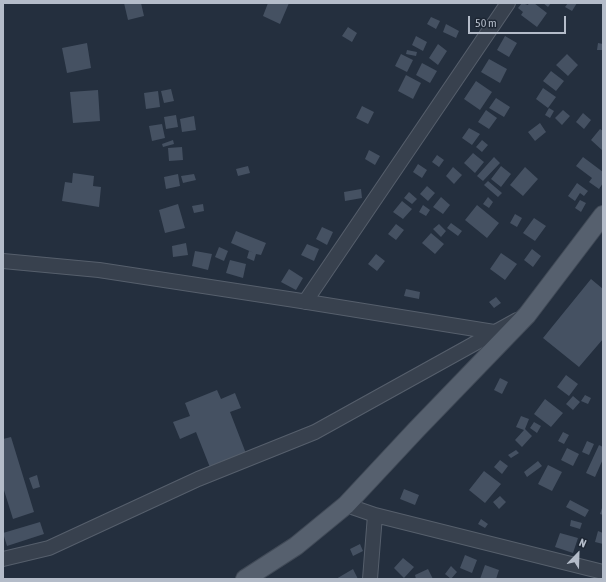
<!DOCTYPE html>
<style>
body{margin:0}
#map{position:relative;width:606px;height:582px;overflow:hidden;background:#242f3e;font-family:"Asap Condensed",sans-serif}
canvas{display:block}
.frame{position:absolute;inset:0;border:4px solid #b4bcc9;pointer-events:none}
.north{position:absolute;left:558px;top:534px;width:40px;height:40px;-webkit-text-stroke:3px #1d2633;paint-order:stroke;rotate:23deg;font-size:11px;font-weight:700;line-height:16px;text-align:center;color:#b4bcc9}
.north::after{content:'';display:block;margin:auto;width:14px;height:18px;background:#b4bcc9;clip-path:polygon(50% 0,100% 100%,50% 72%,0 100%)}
.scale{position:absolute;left:468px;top:16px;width:98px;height:18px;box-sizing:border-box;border:2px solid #b4bcc9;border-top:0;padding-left:5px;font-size:12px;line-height:14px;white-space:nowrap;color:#b4bcc9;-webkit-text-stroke:3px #1d2633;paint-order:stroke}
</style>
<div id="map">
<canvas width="606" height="582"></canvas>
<div class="frame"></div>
<div class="north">N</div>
<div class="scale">50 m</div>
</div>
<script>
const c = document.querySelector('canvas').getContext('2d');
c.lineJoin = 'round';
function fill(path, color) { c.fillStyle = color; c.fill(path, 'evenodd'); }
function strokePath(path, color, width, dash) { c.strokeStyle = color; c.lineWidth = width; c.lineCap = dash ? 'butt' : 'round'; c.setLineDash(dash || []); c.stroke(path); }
fill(new Path2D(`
 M124,3H141L144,16L128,20Z
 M268,3H289L280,24L263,16Z
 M522,3L528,5L529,3H534L547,13L537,27L521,15L523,12L518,8Z
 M543,3H551L548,7Z
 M568,3H577L572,11L565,7Z
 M431,17L440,21L436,29L427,24Z
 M446,24L459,31L456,38L443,32Z
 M348,27L357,33L352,42L342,36Z
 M416,36L427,42L423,51L412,45Z
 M505,36L517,43L509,57L497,50Z
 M87,43L91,68L67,73L62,48Z
 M598,43L603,44V50H597Z
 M438,44L447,51L438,65L429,58Z
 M407,50L417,52L416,56L406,54Z
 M401,54L413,60L407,72L395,66Z
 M567,54L578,65L568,76L556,65Z
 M489,59L507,69L500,83L481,72Z
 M422,63L437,71L430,83L416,75Z
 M551,71L564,81L556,91L543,81Z
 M406,75L421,83L413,99L398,91Z
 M476,81L492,92L480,110L464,99Z
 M543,88L556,97L548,108L536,99Z
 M171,89L174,101L164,103L161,91Z
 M98,90L100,121L73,123L70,92Z
 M158,91L160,107L146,109L144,93Z
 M496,98L510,107L504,117L489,108Z
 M362,106L374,112L368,124L356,118Z
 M549,108L554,111L550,118L545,115Z
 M486,110L497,118L489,129L478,122Z
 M563,110L570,116L562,125L555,118Z
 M583,113L591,120L584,129L576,122Z
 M176,115L178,127L166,129L164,117Z
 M194,116L196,130L182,132L180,119Z
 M540,123L546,132L535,141L528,132Z
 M162,124L165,138L152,141L149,126Z
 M469,128L480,134L472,145L462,138Z
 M600,129L603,131V151L591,140Z
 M173,140L174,144L163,147L162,144Z
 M482,140L488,145L482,152L476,147Z
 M182,147L183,160L169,161L168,148Z
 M369,150L380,156L375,165L365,159Z
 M473,153L484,162L475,173L464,163Z
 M437,155L444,160L439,167L432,162Z
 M494,157L500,163L483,181L477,176Z
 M583,157L603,172V183L599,189L589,182L592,178L576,166Z
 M418,164L427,170L422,178L413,172Z
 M248,166L250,173L238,176L236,169Z
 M501,166L511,174L501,187L491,179Z
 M453,167L462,175L454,184L446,176Z
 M525,167L538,179L523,196L510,185Z
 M73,173L94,176L93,186L101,187L99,207L62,201L65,182L72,183Z
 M178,174L180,186L166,189L164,177Z
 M194,174L196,180L183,183L181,176Z
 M488,181L502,193L498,197L484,185Z
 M577,183L588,191L584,196L580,193L575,201L568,196Z
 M427,186L435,193L428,201L420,194Z
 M361,189L362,198L345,201L344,192Z
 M409,192L417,199L412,204L404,198Z
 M441,197L450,205L443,214L433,207Z
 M488,197L493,202L489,208L483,204Z
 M580,200L586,203L581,212L575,208Z
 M402,201L412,209L403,219L393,212Z
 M178,204L185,228L165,233L159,210Z
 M203,204L204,211L194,213L192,206Z
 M423,205L430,210L426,216L419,212Z
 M477,205L499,223L487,238L465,220Z
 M515,214L522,218L517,227L510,223Z
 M534,218L546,226L535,241L523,233Z
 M451,223L462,231L458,236L447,228Z
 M396,224L404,230L396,240L388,234Z
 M439,224L446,231L441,237L433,229Z
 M322,227L333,232L327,245L316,239Z
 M236,231L266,243L261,255L256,254L254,261L247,258L249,251L254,253L231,243Z
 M431,233L444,244L435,254L422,243Z
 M186,243L188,255L173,257L172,246Z
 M307,244L319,249L314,261L301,255Z
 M219,247L228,251L224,261L215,257Z
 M532,249L541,256L533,267L524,260Z
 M195,251L212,254L208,270L192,266Z
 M501,253L517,264L505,280L490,269Z
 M376,254L385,261L377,271L368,264Z
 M230,260L246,264L243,278L226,273Z
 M289,269L303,278L296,290L281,282Z
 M591,279L603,289V339L579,367L543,338Z
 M406,289L420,292L419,299L404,296Z
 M496,297L501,303L494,308L489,302Z
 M566,375L578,384L569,396L557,387Z
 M500,378L508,382L502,394L494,390Z
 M217,390L221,399L235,393L241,408L230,412L247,456L211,470L196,432L180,439L173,422L190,416L185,403Z
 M585,395L591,398L588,404L581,401Z
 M573,396L580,402L573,410L566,404Z
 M545,399L563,413L551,427L534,414Z
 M521,416L529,419L525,429L532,436L522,447L515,440L524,430L516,427Z
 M534,422L541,426L537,433L530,428Z
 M563,432L569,435L564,444L558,441Z
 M11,437L34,512L13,519L3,487V439Z
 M587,441L594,444L589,455L582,452Z
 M599,445L603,447V459L595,477L586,473Z
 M567,448L579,454L573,466L561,460Z
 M516,450L519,453L511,458L508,455Z
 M500,460L508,466L502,474L494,467Z
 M538,461L542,466L527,477L524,472Z
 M548,465L562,472L552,491L538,484Z
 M484,471L501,484L485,503L469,490Z
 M37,475L40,487L33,489L29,478Z
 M404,489L419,495L415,505L400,499Z
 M500,496L506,502L499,509L493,502Z
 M570,500L589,510L585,517L566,507Z
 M603,505V515L600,514Z
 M481,519L488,524L485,528L478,524Z
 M571,520L582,523L580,529L570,526Z
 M40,522L44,534L7,546L3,533Z
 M598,531L603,533V544L595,542Z
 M560,533L578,538L573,553L555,547Z
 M360,544L363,551L353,556L350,549Z
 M465,555L477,560L472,573L460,568Z
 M403,558L414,567L404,578L394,568Z
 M485,565L499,570L496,579H480Z
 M451,566L457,572L451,579L445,574Z
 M353,569L358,579H336Z
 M428,569L433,579H416L415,575Z`), '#455162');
const minor = new Path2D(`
 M3,261L99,270L295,300L494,332
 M305,302L508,3
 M346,505L375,515L370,579
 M375,515L603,572
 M3,559L49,548L198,479L315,432L517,320`);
const major = new Path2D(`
 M245,579L296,546L346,505L416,430L527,315L603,215`);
strokePath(minor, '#565f6c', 16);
strokePath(major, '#414a57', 20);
strokePath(minor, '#38414e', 14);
strokePath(major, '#56606e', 18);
</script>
